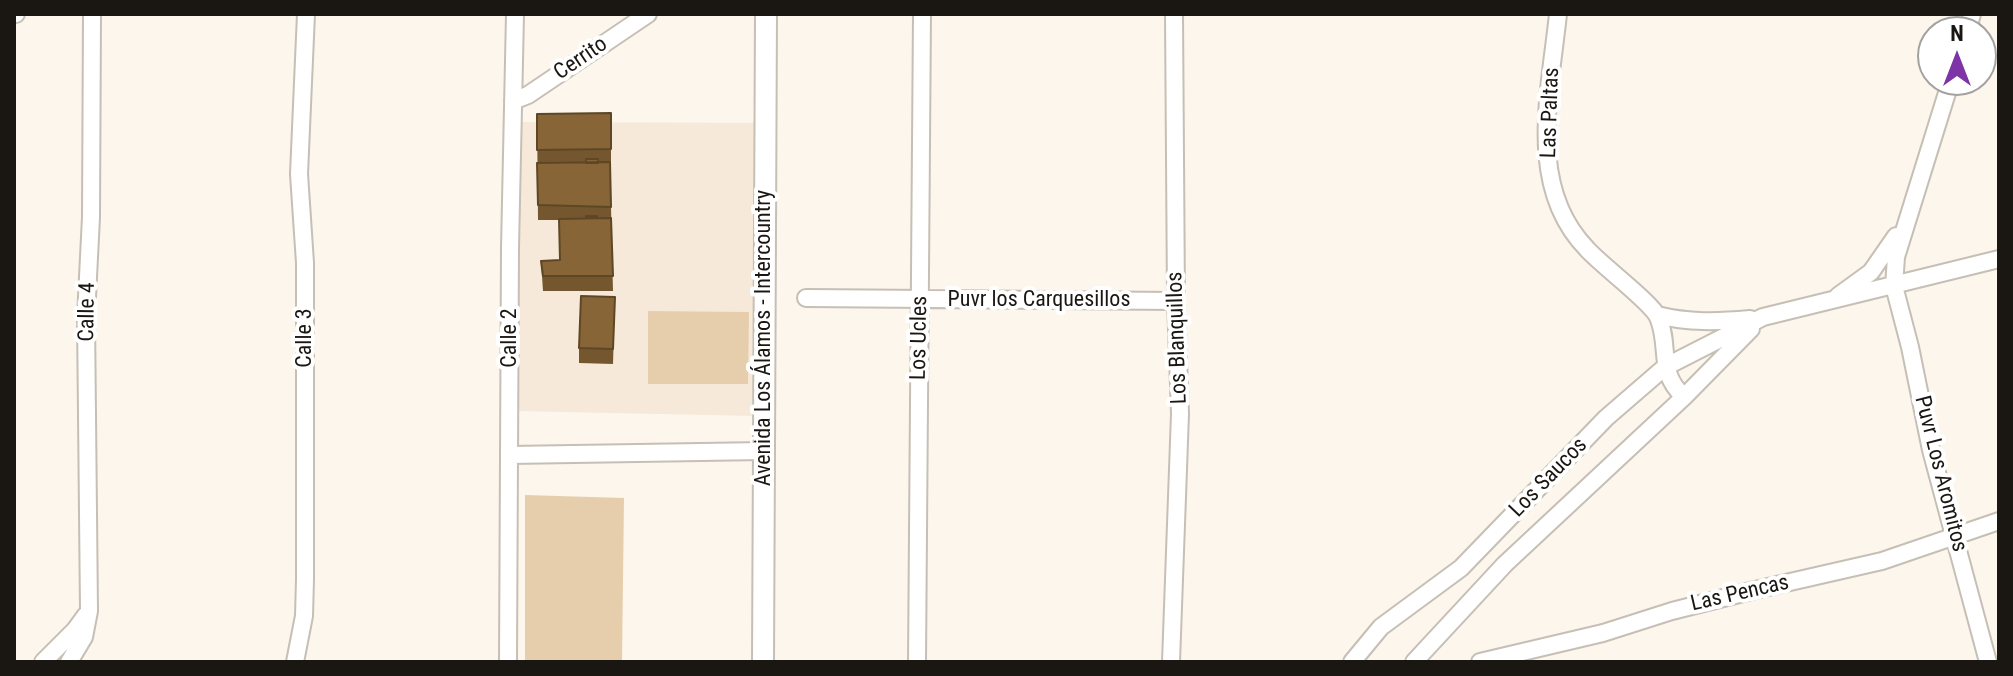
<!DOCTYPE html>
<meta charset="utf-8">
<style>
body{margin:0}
#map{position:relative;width:2013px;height:676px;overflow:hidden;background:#fdf6ec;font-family:"Roboto Condensed",sans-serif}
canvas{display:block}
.frame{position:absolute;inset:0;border:16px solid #1a1713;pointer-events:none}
.north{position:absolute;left:1917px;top:16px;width:80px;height:80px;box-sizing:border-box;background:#fff;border:2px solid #a3a2a1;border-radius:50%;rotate:0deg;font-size:22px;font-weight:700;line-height:32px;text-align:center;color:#1a1713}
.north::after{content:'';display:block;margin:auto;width:28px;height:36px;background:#7e34a6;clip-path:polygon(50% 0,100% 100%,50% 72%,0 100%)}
</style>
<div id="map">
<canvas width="2013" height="676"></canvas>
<div class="frame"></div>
<div class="north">N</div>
</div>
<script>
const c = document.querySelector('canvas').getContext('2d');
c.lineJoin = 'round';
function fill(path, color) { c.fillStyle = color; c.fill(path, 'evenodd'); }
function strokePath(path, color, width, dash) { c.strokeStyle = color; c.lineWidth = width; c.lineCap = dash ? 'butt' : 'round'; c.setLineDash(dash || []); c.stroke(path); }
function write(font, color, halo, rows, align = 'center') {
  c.font = font + ' "Roboto Condensed",sans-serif'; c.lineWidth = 8; c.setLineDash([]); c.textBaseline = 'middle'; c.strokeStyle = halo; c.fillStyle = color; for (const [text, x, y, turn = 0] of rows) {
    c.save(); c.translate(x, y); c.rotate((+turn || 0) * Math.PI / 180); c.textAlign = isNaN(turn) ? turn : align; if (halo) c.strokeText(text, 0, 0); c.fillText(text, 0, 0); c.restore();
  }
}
fill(new Path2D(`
 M516,122L766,123L757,416L514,411Z`), '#f6e9d9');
fill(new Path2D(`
 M648,311L749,312L748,384H648Z
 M525,495L624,498L622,662H525Z`), '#e6cead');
const minor = new Path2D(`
 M14,14H16
 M1558,14C1550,92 1526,187 1587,249C1601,265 1651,302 1658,317C1671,347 1656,371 1684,397
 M1967,32L1972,14
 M1951,80L1896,257L1894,286L1910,347L1931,450L1988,662
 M513,101L528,95L648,14
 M1838,296L1871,272L1896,236
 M806,298L1176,301
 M1657,315C1689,323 1718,322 1750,319
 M510,455L764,451
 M43,662L75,630L86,615
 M69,662L84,637L89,611L86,317L91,217L92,14
 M295,662L304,616L305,579V263L299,174L306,14
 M508,662L510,248L515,14
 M917,662L922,14
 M1171,662L1180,414L1176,301L1174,14
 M1352,662L1381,627L1461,568L1606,418L1665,367L1763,317L1999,259
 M1414,662L1505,564L1684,397L1751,329
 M1480,662L1603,633L1672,611L1755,590L1882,561L1999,521`);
const major = new Path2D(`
 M763,662L766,14`);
strokePath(minor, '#c6bfb5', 20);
strokePath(major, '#c6bfb5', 24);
strokePath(minor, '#fff', 16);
strokePath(major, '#fff', 20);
fill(new Path2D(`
 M611,113V164H610L613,291H543L541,261L560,260L559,220H538L537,114Z
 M615,297L613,364L579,363V348Z`), '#74572e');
const building = new Path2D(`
 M611,113V149L537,150V114Z
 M586,159H598V163H586Z
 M610,162L611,207L538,205L537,163Z
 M586,216H597V218H586Z
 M611,218L613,276H543L541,261L560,260L559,219Z
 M581,296L615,297L613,349L579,348Z`);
fill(building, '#876536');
strokePath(building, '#5e4726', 2);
write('22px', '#1a1713', '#fff', [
 ["Cerrito",581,59,-34],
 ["Las Paltas",1551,113,-88],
 ["Puvr los Carquesillos",1039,300],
 ["Calle 4",88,312,-89],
 ["Calle 3",305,338,-90],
 ["Calle 2",510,338,-90],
 ["Avenida Los Álamos - Intercountry",764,338,-90],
 ["Los Ucles",920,338,-89],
 ["Los Blanquillos",1178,338,-92],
 ["Puvr Los Aromitos",1940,474,76],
 ["Los Saucos",1549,478,-46],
 ["Las Pencas",1740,594,-13]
]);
</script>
